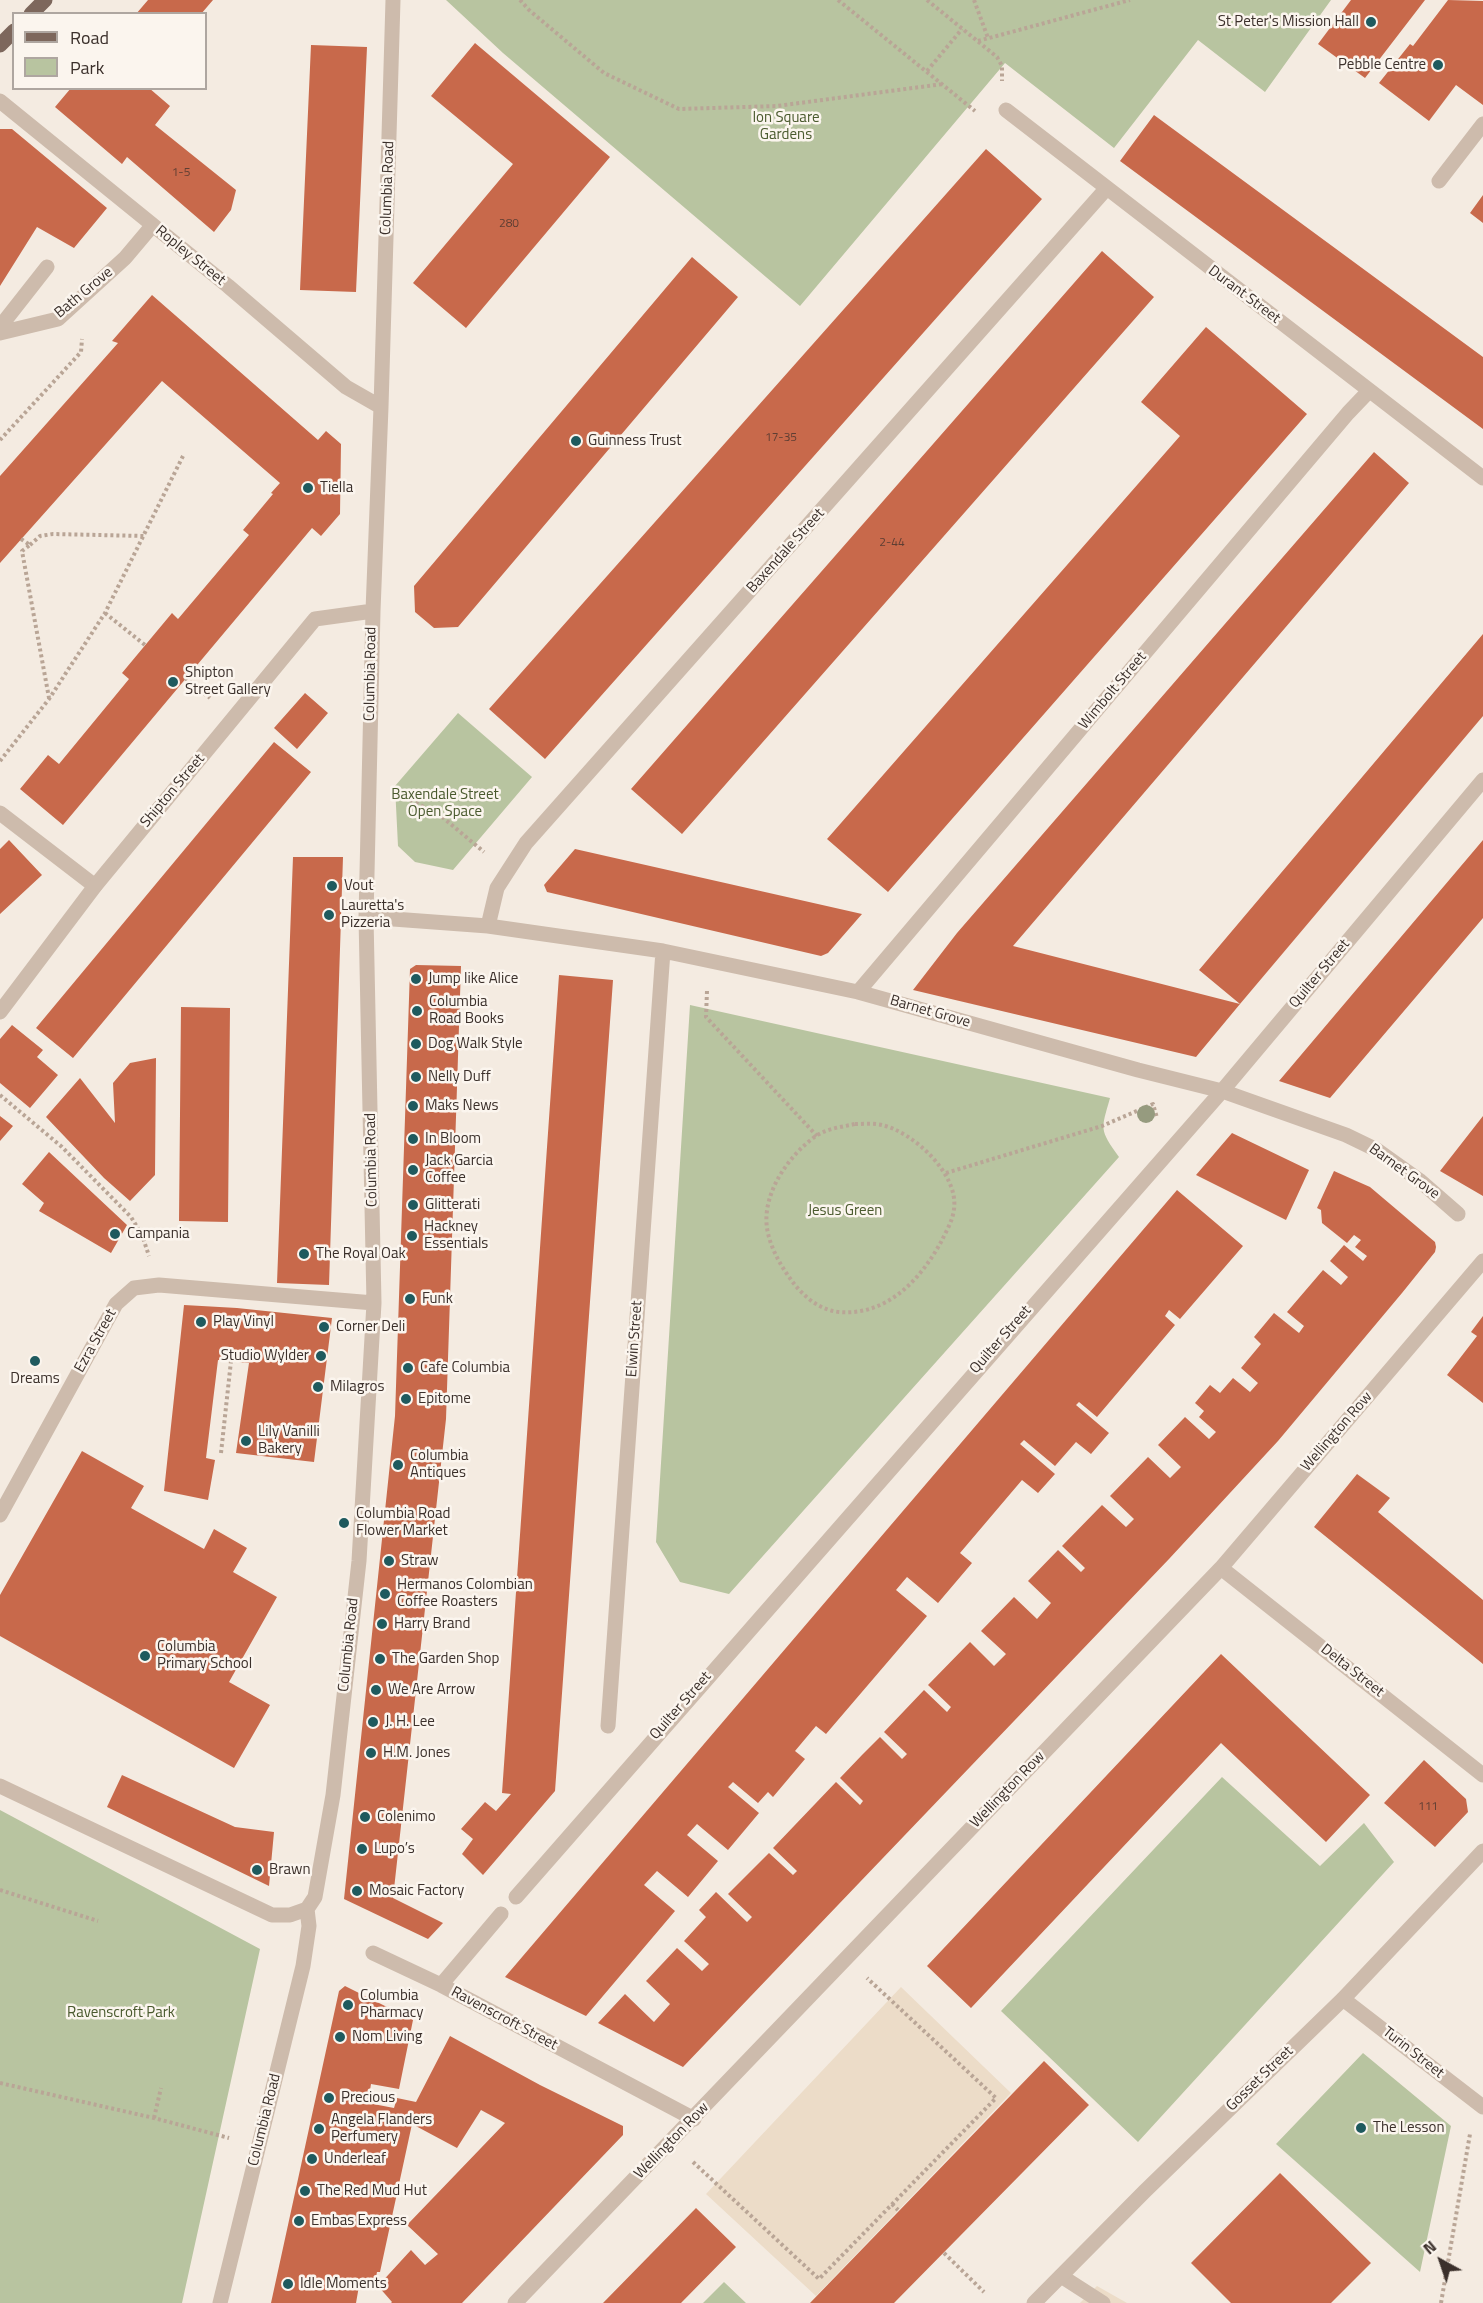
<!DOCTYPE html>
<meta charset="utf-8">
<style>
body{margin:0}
#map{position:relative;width:1483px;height:2303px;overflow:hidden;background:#f4ebe1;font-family:"Titillium Web",sans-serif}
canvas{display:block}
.legend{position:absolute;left:12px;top:12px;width:195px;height:78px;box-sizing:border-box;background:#fbf5ee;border:2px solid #aea6a0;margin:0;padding:8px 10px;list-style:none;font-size:18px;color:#3b302b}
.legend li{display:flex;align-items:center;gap:12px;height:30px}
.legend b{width:30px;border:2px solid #aea6a0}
.north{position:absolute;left:1411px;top:2231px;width:60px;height:60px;-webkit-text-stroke:4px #fbf5ee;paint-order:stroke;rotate:320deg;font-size:16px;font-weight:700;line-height:24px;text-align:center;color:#3b302b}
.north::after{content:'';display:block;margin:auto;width:21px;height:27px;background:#3b302b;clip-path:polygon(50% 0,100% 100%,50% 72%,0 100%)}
</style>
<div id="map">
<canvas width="1483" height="2303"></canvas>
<ul class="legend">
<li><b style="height:8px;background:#7d675c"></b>Road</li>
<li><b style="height:16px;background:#b8c4a0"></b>Park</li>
</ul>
<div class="north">N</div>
</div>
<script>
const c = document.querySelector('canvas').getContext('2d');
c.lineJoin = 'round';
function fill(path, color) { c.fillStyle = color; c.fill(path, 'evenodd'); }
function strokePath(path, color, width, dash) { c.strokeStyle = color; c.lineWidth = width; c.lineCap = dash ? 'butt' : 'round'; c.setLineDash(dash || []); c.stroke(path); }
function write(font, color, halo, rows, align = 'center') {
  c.font = font + ' "Titillium Web",sans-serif'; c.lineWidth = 5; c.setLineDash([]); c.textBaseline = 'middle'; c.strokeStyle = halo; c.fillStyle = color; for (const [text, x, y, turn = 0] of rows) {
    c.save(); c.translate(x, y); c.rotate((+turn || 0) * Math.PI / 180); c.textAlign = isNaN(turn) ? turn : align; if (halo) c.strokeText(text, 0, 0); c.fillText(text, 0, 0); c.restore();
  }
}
fill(new Path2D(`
 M446,0H1331L1265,92L1198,40L1114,148L1005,63L800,306L503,53Z
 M458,713L532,777L453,870L415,862L398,846L395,786Z
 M690,1005L1110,1098C1101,1130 1099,1129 1119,1157L729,1594L680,1582L656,1542Z
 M1222,1777L1320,1866L1364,1823L1394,1862L1138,2142L1001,2011Z
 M0,1810L260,1949L182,2303H0Z
 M1363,2053L1451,2126L1420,2272L1276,2144Z
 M724,2282L746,2303H703Z`), '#b8c4a0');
fill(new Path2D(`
 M901,1987L1011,2093L816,2296L706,2194Z
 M1097,2286L1127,2303H1080Z`), '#ecdcc8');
fill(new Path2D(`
 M148,0H213L201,14H136Z
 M1351,0H1425L1365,78L1318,44Z
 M1448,0L1483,1V105L1456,85L1429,121L1379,83L1410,44L1413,46Z
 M475,43L610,157L466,328L413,283L513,164L431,96Z
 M311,45L367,47L356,292L300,290Z
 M71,88H149L170,106L155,125L236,190L231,210L214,232L127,157L122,164L55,107Z
 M1154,115L1483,357V429L1120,161Z
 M0,129H12L107,208L74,248L37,227L0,286Z
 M986,149L1042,199L545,759L489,709Z
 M1483,195V223L1470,213Z
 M1102,251L1154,297L682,834L631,789Z
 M692,257L738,297L458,627L434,628L415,612L414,586Z
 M152,295L318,440L326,431L341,444L340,514L321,536L312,528L63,825L20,789L48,755L59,764L129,679L122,673L172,613L178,619L249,535L243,530L273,494L271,493L280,483L162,381L0,563V476L118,343L112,341Z
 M1206,327L1307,414L888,892L827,839L1180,436L1141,402Z
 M1374,452L1409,483L1013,946L1240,1004L1196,1057L913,990L957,933Z
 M1483,634V716L1240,1004L1199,970Z
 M305,693L328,713L297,749L274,728Z
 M274,742L311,772L73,1058L36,1028Z
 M9,840L42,875L0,914V849Z
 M1483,840V918L1330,1098L1279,1081Z
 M575,849L862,914L828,953L821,956L547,892L544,885Z
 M293,857H343L329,1285L277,1283Z
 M416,965L461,966L446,1419L393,1898L443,1923L428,1939L344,1899L395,1416L410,969Z
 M559,975L613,980L555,1791L483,1875L462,1854L473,1839L461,1829L485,1802L496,1811L511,1794L502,1793Z
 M181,1007L230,1008L228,1222L179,1221Z
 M12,1025L43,1050L37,1057L58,1075L30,1108L0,1083V1039Z
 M156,1058L155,1175L130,1201L104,1178L46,1117L80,1078L115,1123L113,1083L130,1063Z
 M0,1116L13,1126L0,1141Z
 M1483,1116V1196L1440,1171Z
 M1232,1133L1309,1170L1286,1220L1196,1175Z
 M49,1152L127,1225L111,1253L39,1211L44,1203L22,1184Z
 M1334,1171L1370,1187L1435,1242L1436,1247L1435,1252L1402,1293L1278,1441L1169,1559L683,2067L598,2023L625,1994L654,2022L670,2004L646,1981L677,1948L702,1971L709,1964L684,1941L706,1917L699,1910L716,1892L747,1922L752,1917L728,1894L769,1853L793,1875L797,1871L773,1848L836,1782L860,1805L863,1801L840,1778L862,1755L880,1737L902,1759L907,1754L884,1732L924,1690L947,1712L951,1707L928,1685L970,1642L994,1666L1006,1654L981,1631L1014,1597L1037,1619L1051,1603L1028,1581L1058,1550L1081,1572L1085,1568L1062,1546L1102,1505L1126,1527L1134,1519L1110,1496L1148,1457L1170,1478L1181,1467L1158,1445L1185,1417L1209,1439L1216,1432L1199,1417L1204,1411L1195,1403L1210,1385L1220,1393L1233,1378L1250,1392L1258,1383L1241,1368L1261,1344L1254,1337L1274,1313L1299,1333L1304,1326L1287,1312L1323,1270L1341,1285L1348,1277L1330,1261L1344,1245L1363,1261L1367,1256L1355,1247L1361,1240L1354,1235L1347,1243L1322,1223L1321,1210L1317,1208Z
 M1177,1190L1243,1246L1180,1319L1169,1310L1165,1316L1175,1325L1097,1417L1079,1402L1076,1405L1109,1433L1091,1454L1076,1442L1055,1466L1024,1440L1020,1444L1055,1474L1038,1493L1022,1480L960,1553L972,1563L938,1603L907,1577L896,1590L927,1616L826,1734L816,1726L795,1751L805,1759L773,1797L768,1792L758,1803L733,1782L728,1787L759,1813L728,1850L697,1824L687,1835L718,1861L688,1897L657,1871L644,1885L675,1911L586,2016L505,1977Z
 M184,1305L237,1308L332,1318L314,1462L236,1453L249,1363L218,1360L206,1458L215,1460L208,1500L164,1491Z
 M1483,1316V1403L1447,1375L1477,1336L1471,1332Z
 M82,1451L144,1486L131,1508L204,1549L214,1529L247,1548L233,1572L277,1597L229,1682L270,1705L234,1768L0,1636V1595Z
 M1357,1474L1390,1498L1378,1512L1483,1600V1664L1314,1527Z
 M1221,1654L1370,1795L1326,1842L1221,1743L971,2008L927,1966Z
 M1424,1760L1466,1799L1468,1812L1435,1847L1384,1803Z
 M122,1775L235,1827L274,1832L269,1886L107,1807Z
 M345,1986L413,2020L399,2089L371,2084L368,2103L394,2108L397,2098L416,2102L450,2036L540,2085L623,2126V2135L462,2303H391L392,2302L378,2286L411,2250L425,2265L438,2254L407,2225L505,2123L481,2110L457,2148L412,2124L380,2272H377L374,2288L359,2286L356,2303H271L339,1991Z
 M1044,2061L1089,2105L894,2303H810Z
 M1280,2173L1371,2263L1331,2303H1231L1191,2263Z
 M696,2208L736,2247L681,2303H603Z`), '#c8694b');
strokePath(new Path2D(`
 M520,0L529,10L604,73L679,109L777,106L943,84
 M838,0L975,111
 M927,0L997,57L1002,66V81
 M974,0L988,38
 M978,41L1130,0
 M927,71L962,29
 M0,440L81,352L82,339
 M21,539L30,545L22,551L49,698
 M30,545L40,536L53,534L144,536
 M105,613L145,645
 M185,678L210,698
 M0,761L49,699L105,613L183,456
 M405,797L441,816L484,852
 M707,991L706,1017L817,1136
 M0,1095L62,1147L131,1217L142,1235L149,1256
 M855,1124C864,1124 874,1123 882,1125C913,1132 959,1174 954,1209C953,1220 946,1232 941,1242C920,1280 887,1316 839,1312C819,1310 803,1296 792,1281C780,1265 770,1247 767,1228C762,1193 789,1155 816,1136C828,1128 842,1127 855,1124Z
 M946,1173L1102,1126L1153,1104L1157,1118
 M221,1453L231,1361
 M0,1890L98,1921
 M0,2083L154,2118L229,2138
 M154,2118L161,2088
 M693,2162L819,2279L996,2098L867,1978
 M892,2204L898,2210
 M944,2253L984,2292
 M1441,2303L1470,2134`), '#b9a596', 4, [3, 3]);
strokePath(new Path2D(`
 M1439,181L1483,124
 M0,327L47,267
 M0,333L58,319L125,258L152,226
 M0,813L95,886
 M1061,2276L1103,2303`), '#cdbbac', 15);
strokePath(new Path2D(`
 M0,101L228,286L346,387L381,407
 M1006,110L1483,478
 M366,917L488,926L663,951L858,992L1138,1070L1222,1091L1346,1135L1377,1150L1419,1180L1458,1214
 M488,926L497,888L526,843L1106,189
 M858,992L1348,413L1369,391
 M0,1012L95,886L315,619L373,611
 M0,1515L116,1304L134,1288L159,1285L374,1303
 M1221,1568L1483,1775
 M608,1726L663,951
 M0,1786L272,1915H290L307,1909
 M516,1897L1222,1091L1483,780
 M373,1953L441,1985L694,2119
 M441,1985L501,1914
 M1343,1999L1483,2107
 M220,2303L303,1966L309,1926L307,1909L315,1897L333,1795L359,1561L374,1303L366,917L373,611L381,407L393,0
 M515,2303L1221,1568L1483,1261
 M1034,2303L1145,2191L1343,1999L1483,1851`), '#cdbbac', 15);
strokePath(new Path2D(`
 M31,14L45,0
 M0,45L14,31`), '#7d675c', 15);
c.fillStyle = '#969b7f';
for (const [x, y] of [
 [1146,1114]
]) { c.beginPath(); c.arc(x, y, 9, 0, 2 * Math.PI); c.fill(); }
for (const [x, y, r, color] of [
 [1371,22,6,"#1f5a5e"],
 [1438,65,6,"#1f5a5e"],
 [576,441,6,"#1f5a5e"],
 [308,488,6,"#1f5a5e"],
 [173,682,6,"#1f5a5e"],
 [332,886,6,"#1f5a5e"],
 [329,915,6,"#1f5a5e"],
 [416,979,6,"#1f5a5e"],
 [417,1011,6,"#1f5a5e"],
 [416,1044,6,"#1f5a5e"],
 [416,1077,6,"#1f5a5e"],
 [413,1106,6,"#1f5a5e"],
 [413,1139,6,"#1f5a5e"],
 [413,1170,6,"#1f5a5e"],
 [413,1205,6,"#1f5a5e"],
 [115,1234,6,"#1f5a5e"],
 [412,1236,6,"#1f5a5e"],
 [304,1254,6,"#1f5a5e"],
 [410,1299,6,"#1f5a5e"],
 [201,1322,6,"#1f5a5e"],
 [324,1327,6,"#1f5a5e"],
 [321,1356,6,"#1f5a5e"],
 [35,1361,6,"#1f5a5e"],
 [408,1368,6,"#1f5a5e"],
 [318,1387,6,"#1f5a5e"],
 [406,1399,6,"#1f5a5e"],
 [246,1441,6,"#1f5a5e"],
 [398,1465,6,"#1f5a5e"],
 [344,1523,6,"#1f5a5e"],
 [389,1561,6,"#1f5a5e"],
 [385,1594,6,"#1f5a5e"],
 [382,1624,6,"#1f5a5e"],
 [145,1656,6,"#1f5a5e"],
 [380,1659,6,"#1f5a5e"],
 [376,1690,6,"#1f5a5e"],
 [373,1722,6,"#1f5a5e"],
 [371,1753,6,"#1f5a5e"],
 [365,1817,6,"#1f5a5e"],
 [362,1849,6,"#1f5a5e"],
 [257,1870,6,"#1f5a5e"],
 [357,1891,6,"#1f5a5e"],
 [348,2005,6,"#1f5a5e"],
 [340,2037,6,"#1f5a5e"],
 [329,2098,6,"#1f5a5e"],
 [1361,2128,6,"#1f5a5e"],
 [319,2129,6,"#1f5a5e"],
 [312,2159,6,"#1f5a5e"],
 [305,2191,6,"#1f5a5e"],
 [299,2221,6,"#1f5a5e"],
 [288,2284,6,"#1f5a5e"]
]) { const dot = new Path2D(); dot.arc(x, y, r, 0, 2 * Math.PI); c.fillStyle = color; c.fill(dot); strokePath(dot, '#fbf5ee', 2); }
write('12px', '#5e3e33', null, [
 ["1-5",181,173],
 ["280",509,224],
 ["17-35",781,438],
 ["2-44",892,543],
 ["111",1428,1807]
]);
write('15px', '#3b302b', '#fbf5ee', [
 ["St Peter's Mission Hall",1359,22,"right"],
 ["Pebble Centre",1426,65,"right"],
 ["Guinness Trust",588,441],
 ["Tiella",320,488],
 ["Shipton",185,673],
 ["Street Gallery",185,690],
 ["Vout",344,886],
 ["Lauretta's",341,906],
 ["Pizzeria",341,923],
 ["Jump like Alice",428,979],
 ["Columbia",429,1002],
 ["Road Books",429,1019],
 ["Dog Walk Style",428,1044],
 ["Nelly Duff",428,1077],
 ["Maks News",425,1106],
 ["In Bloom",425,1139],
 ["Jack Garcia",425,1161],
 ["Coffee",425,1178],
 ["Glitterati",425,1205],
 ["Hackney",424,1227],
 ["Essentials",424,1244],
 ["Campania",127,1234],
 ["The Royal Oak",316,1254],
 ["Funk",422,1299],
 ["Play Vinyl",213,1322],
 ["Corner Deli",336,1327],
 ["Studio Wylder",309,1356,"right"],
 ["Cafe Columbia",420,1368],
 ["Dreams",35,1379,"center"],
 ["Milagros",330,1387],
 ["Epitome",418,1399],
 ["Lily Vanilli",258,1432],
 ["Bakery",258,1449],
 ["Columbia",410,1456],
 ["Antiques",410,1473],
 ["Columbia Road",356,1514],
 ["Flower Market",356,1531],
 ["Straw",401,1561],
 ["Hermanos Colombian",397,1585],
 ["Coffee Roasters",397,1602],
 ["Harry Brand",394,1624],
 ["Columbia",157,1647],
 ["Primary School",157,1664],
 ["The Garden Shop",392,1659],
 ["We Are Arrow",388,1690],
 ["J. H. Lee",385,1722],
 ["H.M. Jones",383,1753],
 ["Colenimo",377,1817],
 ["Lupo’s",374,1849],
 ["Brawn",269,1870],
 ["Mosaic Factory",369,1891],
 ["Columbia",360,1996],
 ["Pharmacy",360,2013],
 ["Nom Living",352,2037],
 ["Precious",341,2098],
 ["Angela Flanders",331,2120],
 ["Perfumery",331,2137],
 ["The Lesson",1373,2128],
 ["Underleaf",324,2159],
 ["The Red Mud Hut",317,2191],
 ["Embas Express",311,2221],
 ["Idle Moments",300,2284]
], 'left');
write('15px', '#4a5a2e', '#fbf5ee', [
 ["Ion Square",786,118],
 ["Gardens",786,135],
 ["Baxendale Street",445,795],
 ["Open Space",445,812],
 ["Jesus Green",845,1211],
 ["Ravenscroft Park",121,2013]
]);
write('15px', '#3b302b', '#fbf5ee', [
 ["Columbia Road",388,188,-88],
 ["Ropley Street",190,256,39],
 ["Bath Grove",84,293,-40],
 ["Durant Street",1244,295,37],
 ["Baxendale Street",786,551,-48],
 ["Columbia Road",371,674,-89],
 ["Wimbolt Street",1113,691,-50],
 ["Shipton Street",173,791,-50],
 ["Quilter Street",1320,974,-50],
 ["Barnet Grove",930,1012,16],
 ["Columbia Road",372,1160,-91],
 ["Barnet Grove",1404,1172,36],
 ["Elwin Street",635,1339,-86],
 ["Quilter Street",1001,1340,-49],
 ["Ezra Street",96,1341,-61],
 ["Wellington Row",1337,1432,-49],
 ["Columbia Road",349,1645,-84],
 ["Delta Street",1352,1671,38],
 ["Quilter Street",681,1706,-49],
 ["Wellington Row",1008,1790,-46],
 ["Ravenscroft Street",504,2019,28],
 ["Turin Street",1413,2053,38],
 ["Gosset Street",1260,2079,-44],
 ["Columbia Road",265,2120,-76],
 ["Wellington Row",672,2141,-46]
]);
</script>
